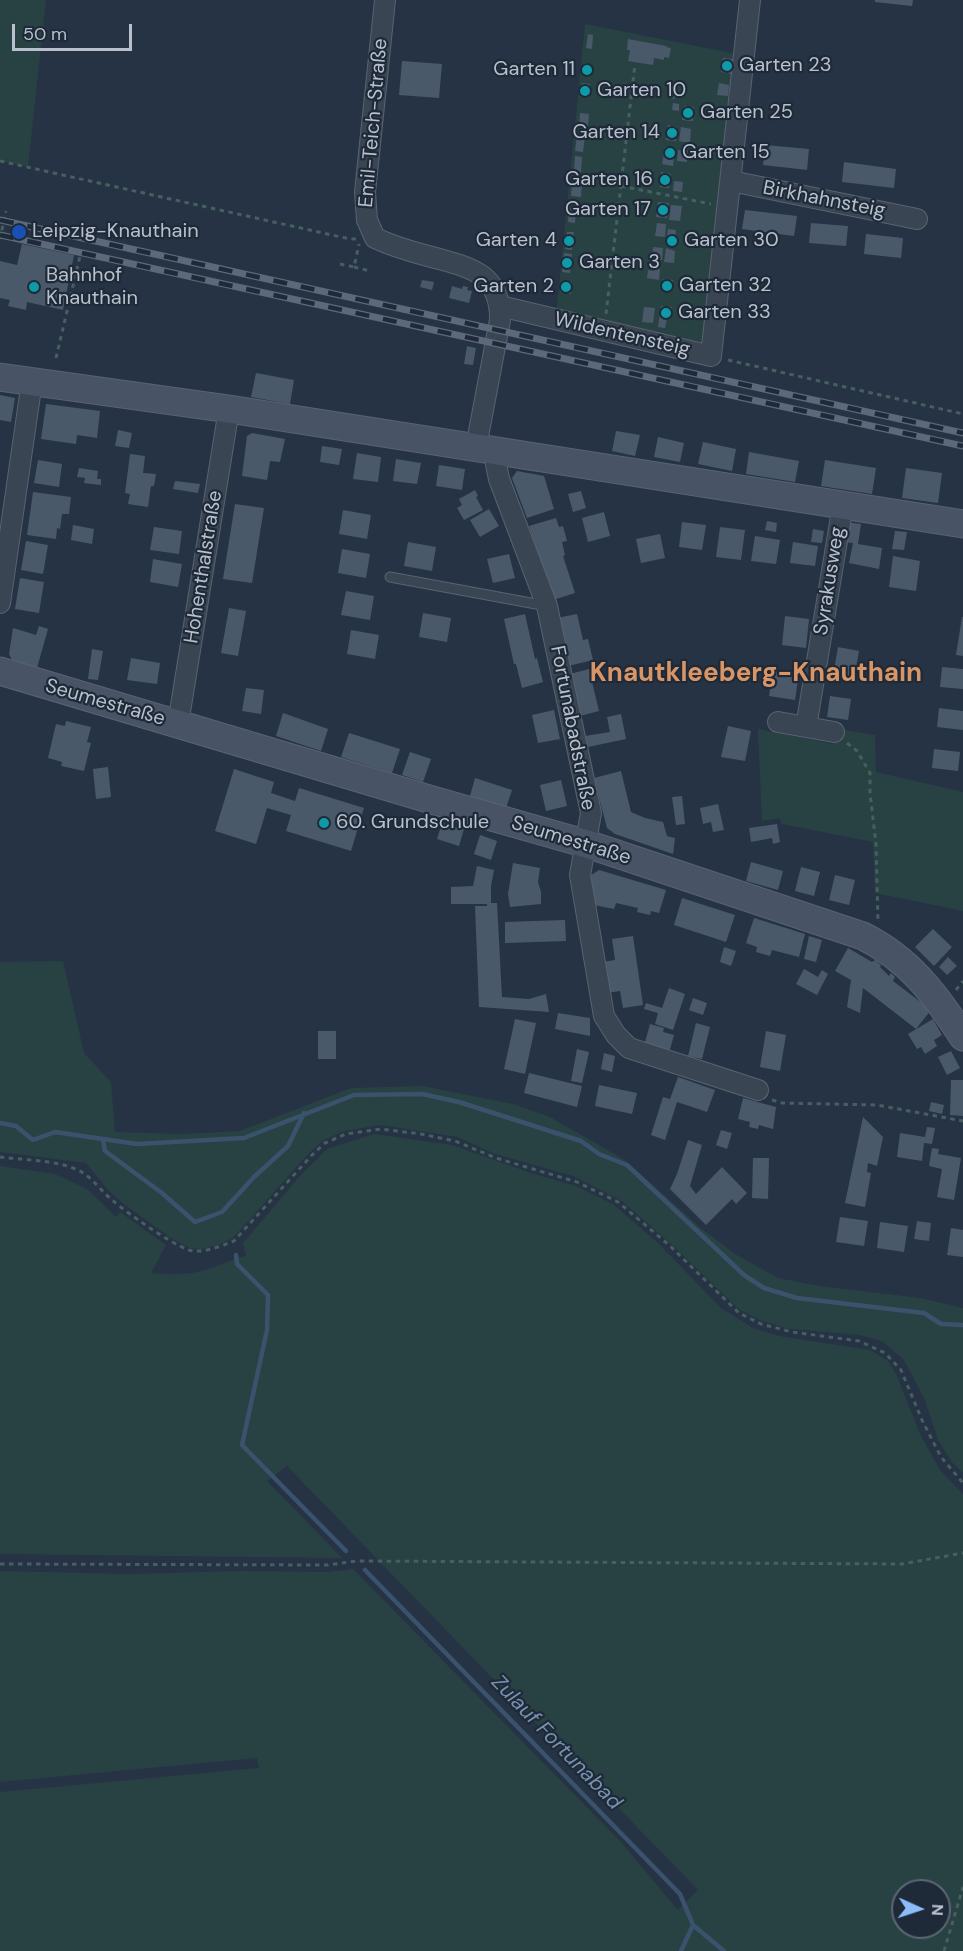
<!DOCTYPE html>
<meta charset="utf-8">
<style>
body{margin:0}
#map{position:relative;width:963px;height:1951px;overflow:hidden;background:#263344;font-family:"DM Sans",sans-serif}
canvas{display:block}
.north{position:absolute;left:891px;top:1879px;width:60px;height:60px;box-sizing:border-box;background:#1f2a38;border:2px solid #5c6674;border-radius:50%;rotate:93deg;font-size:16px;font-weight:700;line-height:24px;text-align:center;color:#b8c0cd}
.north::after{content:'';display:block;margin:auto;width:21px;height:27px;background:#8ebcfb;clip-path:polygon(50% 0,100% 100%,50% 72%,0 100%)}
.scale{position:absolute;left:12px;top:24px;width:120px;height:27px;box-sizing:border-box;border:3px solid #b8c0cd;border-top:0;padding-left:8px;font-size:18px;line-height:21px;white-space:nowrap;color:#b8c0cd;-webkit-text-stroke:4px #1f2a38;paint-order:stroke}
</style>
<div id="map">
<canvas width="963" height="1951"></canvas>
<div class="north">N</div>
<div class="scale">50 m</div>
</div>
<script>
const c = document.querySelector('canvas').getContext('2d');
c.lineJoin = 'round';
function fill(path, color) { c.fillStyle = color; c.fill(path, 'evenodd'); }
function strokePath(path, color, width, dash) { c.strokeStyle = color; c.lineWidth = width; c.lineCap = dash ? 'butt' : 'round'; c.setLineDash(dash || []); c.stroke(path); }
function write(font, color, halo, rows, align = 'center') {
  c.font = font + ' "DM Sans",sans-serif'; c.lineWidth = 4.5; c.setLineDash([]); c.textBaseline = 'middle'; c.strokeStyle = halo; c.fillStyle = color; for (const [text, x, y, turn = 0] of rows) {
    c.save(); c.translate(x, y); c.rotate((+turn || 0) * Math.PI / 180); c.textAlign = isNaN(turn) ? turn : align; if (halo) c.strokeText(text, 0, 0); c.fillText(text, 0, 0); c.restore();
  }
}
fill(new Path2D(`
 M0,0H46L28,167L0,161Z
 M585,24L737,54L707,348L556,316Z
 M758,729L833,744L839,729L875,735L876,772L963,792V911L875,893L873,842L782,824L779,818L762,821Z
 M63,961L84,1053L111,1082L115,1132L182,1134L240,1131L351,1088L422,1086L513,1104L550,1117L625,1160L702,1229L735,1254L778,1278L819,1286L920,1298L963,1308V1473L951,1461L938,1440L925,1400L904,1360L882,1341L860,1335L790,1329L762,1321L740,1310L671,1244L622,1201L573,1176L495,1154L458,1137L381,1125L344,1131L324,1140L309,1153L233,1238L216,1246L201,1249L190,1248L171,1238L125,1205L108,1190L86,1163L0,1152V962Z
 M374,1134L452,1145L534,1174L576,1186L613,1204L657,1242L721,1308L753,1328L779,1336L870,1350L887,1360L896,1374L921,1436L940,1470L963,1494V1951H0V1792L259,1768L257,1758L0,1782V1571L129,1574L241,1571L329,1572L353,1569L620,1841L678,1910L698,1890L287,1466L267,1481L342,1558L0,1554V1166L55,1174L87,1189L116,1217L120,1212L166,1245L151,1273C168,1275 189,1275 205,1270C219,1266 232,1259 246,1256L243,1243L299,1177L327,1149ZM903,1891H939V1927H903Z`), '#284244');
strokePath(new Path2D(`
 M625,86V85
 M673,97V95
 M0,1123L16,1126L33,1140L55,1132L137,1144L244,1138L354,1095L422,1094L459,1102L581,1141L599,1154L627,1165L744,1275L764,1288L797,1298L924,1313L941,1324L963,1325
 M103,1140L105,1151L162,1193L195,1222L222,1212L254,1177L288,1146L304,1113
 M236,1255L237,1264L268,1295L267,1330L242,1445L346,1551
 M365,1570L680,1894L693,1925L681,1951
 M693,1925L724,1951`), '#3b526d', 4.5);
fill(new Path2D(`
 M875,0H913L912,6L875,2Z
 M588,34L593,35L592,49L586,48Z
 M628,39L666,46V47L671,48L669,58L664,57V60L654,58L653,65L628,61L630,50H627Z
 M723,58L733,59L731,74L721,72Z
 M402,61L442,64L439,98L399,95Z
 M584,63L591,64L590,77L583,76Z
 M582,83L590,84L588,98L580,97Z
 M719,83L729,85L728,96L717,95Z
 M673,103L679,104V111L672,110Z
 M684,106L694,107L693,121L682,120Z
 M580,113L589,114L588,127L579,126Z
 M668,125L677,127L676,141L666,140Z
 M681,127L691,129L690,143L679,141Z
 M577,135L585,136L583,152L575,151Z
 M765,145L809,149L807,170L763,165Z
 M665,147L675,149L673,166L662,164Z
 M678,150L688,151L687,162L677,161Z
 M575,156L582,157L581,172H574Z
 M844,162L896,169L894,188L842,182Z
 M661,172L671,174L669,188L660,187Z
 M674,181L683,182L682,192L673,191Z
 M572,182L582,183L581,197L571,196Z
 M658,202L669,203L667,218L656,217Z
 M671,205L682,206L680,221L669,220Z
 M569,208L576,209L575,223L568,222Z
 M745,210L797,216L794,236L742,229Z
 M657,223L666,224L665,237L655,236Z
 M811,223L848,226L846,246L809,243Z
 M668,229L676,230L675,237L678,238L677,246L666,244Z
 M567,232H574L572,250L565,249Z
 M866,234L903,238L901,258L864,254Z
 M22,244L74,255L63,310L27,302L26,310L8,306L10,300L0,298V261L17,265Z
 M653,247L663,248L662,260L652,259Z
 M666,248L675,251L674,263L664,262Z
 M564,253L572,254L570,273L562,272Z
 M654,269H660L659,280L647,278L648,270L654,271Z
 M663,279L673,280L671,292L662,291Z
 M422,280L434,282L432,290L420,287Z
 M562,281L572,282L571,294L560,292Z
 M452,286L462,289L463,286L468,287L467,290L472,291L469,303L449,298Z
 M661,306L672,307L670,319L667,318L665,328L658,327Z
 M644,307L655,308L653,323L642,322Z
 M467,346L476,348L473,365L464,364Z
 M256,373L294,380L290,404L251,397Z
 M0,395L15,398L11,422L0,420Z
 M46,404L100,411L97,438L77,435L76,444L41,439Z
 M118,430L132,433L129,448L115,446Z
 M616,431L640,435L635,456L612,451Z
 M252,433L285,439L280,462L270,461L267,480L242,476L247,436Z
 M658,437L684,443L680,462L654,457Z
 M703,442L736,449L732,471L698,464Z
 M322,446L342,449L339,465L320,462Z
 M749,452L799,461L795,482L746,474Z
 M357,453L381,457L378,482L353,479Z
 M130,454L145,456L143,473L156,474L154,486H151L148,507L128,504L130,494L125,493Z
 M396,459L421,463L417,484L393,481Z
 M38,460L62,464L59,487L34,483Z
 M825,460L876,468L872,494L821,486Z
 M439,465L465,469L462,490L436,486Z
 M79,468L98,471L97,479H101V485L84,483L85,478L77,477Z
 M906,468L942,473L938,503L902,498Z
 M517,471L544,476L554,509L527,518L512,478Z
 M175,481L200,484L198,493L173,489Z
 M475,490L478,496L476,497L483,510L464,520L457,508L462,505L459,499Z
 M581,491L586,508L573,512L568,494Z
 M33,492L71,497L69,514H62L60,529L57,528L56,539L27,535Z
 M235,504L264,508L252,583L223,579Z
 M489,509L499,526L480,537L470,520Z
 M343,510L371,515L367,539L339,534Z
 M604,512L610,536L588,542L582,518Z
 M556,518L559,527L563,526L567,541L562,542L565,555L563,556L575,593L553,600L529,526Z
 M767,521L777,523L776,532L765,530Z
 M682,522L706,525L702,550L679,547Z
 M845,522L861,524L858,544L882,548L879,569L849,563L853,543L843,542Z
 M73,525L94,529L92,544L71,540Z
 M154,527L182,531L179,554L150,550Z
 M720,527L745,530L741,560L716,557Z
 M813,529L824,531L822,543L811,542Z
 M895,531L907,532L904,550L892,549Z
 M660,534L665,558L641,563L636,539Z
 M755,536L780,540L776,564L751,561Z
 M26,541L48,545L43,574L21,570Z
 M408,542L436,547L432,571L404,566Z
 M793,542L818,546L815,566L790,563Z
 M342,549L370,554L366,578L338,573Z
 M509,554L515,578L493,583L487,559Z
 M893,556L920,561L916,591L889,587Z
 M153,559L182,564L178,587L150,582Z
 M20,578L44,582L39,613L15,609Z
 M346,591L374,596L370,620L341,615Z
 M229,608L246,611L238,656L221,653Z
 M423,613L451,618L447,642L419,637Z
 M525,614L535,659L537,658L543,682L522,688L516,664H514L504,619Z
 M577,614L583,640L588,639L593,660L568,666L557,618Z
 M785,616L809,619L806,648L782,645Z
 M962,617H963V656L956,655Z
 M39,626L48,629L37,668L12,660L9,654L13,628L36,635Z
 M351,630L379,635L375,659L347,654Z
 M838,647L859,651L854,679L833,676Z
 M92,649L103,651L98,680L88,679Z
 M131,658L160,663L157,684L127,680Z
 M942,667L963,669V689L940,687Z
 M589,669L599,711L580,716L570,674Z
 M773,669L799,673L795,700L769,696Z
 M246,688L264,690L261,714L242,711Z
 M830,696L851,699L848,720L827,717Z
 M939,708L963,711V730L937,727Z
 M554,710L560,739L538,743L532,715Z
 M283,713L328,729L321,751L276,736Z
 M621,714L626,739L588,747L585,736L610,732L607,717Z
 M66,721L91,727L87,742L91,743L84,771L61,766L62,762L48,758L56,724L65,726Z
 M728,726L751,731L745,761L721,757Z
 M349,733L400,749L392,773L341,757Z
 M934,749L960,752L958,771L932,768Z
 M410,752L431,759L423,782L402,775Z
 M108,767L111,797L96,799L93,769Z
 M234,769L274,782L271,793L295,801L299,788L364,808L351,851L286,831L291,815L267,808L256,844L215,831Z
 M621,771L631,812L645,818L663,822L667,836L675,838L673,854L615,834L607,828L594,778Z
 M475,778L512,790L506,808L470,796Z
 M561,780L567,806L546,811L540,785Z
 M682,796L685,824L676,825L672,797Z
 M718,804L724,830L713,832L711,822L703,824L700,808Z
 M442,823L464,829L459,846L437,839Z
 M777,824L780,842L773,844L772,838L751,842L749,828Z
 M480,835L497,841L491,860L474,854Z
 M751,862L783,871L778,890L746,881Z
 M513,863L540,868L538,882L541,892V904L510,907L508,894Z
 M477,866L494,870L491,886V903H497L502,997L529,999L546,994L549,1012L479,1007L475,906H487V904H451V887L473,886Z
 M801,867L820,872L814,896L795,891Z
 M599,870L666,890L659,913L651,911L650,915L637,912L638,908L616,903L614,909L594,905L588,877Z
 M835,875L855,880L849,905L829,900Z
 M682,898L735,915L726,942L674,925Z
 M754,918L805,934L799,957L772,950L770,956L756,952L757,947L746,943Z
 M565,920L566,941L505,943V922Z
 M933,929L952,947L934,966L915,947Z
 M633,936L643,1005L623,1008L620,991L607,993L603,962L615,960L612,939Z
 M809,936L822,940L816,962L804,959Z
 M724,947L736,951L731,966L720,962Z
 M848,948L872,962L875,960L881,965L880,967L889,976L891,973L895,977L893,981L931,1010L916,1029L863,988L860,1013L847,1007L851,980L835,971Z
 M948,957L957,966L947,975L939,967Z
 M804,969L818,977L822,970L828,974L817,995L796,984Z
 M669,988L685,994L673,1030L655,1024L658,1013L644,1009L646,1003L662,1008Z
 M693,998L707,1003L703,1015L689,1010Z
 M558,1013L590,1018V1036L555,1029Z
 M515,1019L536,1023L525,1074L504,1069Z
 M933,1019L942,1035L934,1040L937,1046L925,1054L921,1047L917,1049L908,1034Z
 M696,1023L710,1027L702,1059L688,1056Z
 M650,1024L664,1028L663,1032L674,1035L669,1053L644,1046Z
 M318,1031H336V1059H318Z
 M766,1031L786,1035L780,1071L760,1067Z
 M577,1049L589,1052L582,1083L571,1081Z
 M951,1051L960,1068L947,1075L938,1057Z
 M604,1053L615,1056L612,1072L601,1069Z
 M529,1073L582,1086L577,1107L524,1093Z
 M678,1077L715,1090L707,1112L677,1102L665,1140L651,1135L663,1097L670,1099Z
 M951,1080H963V1116L950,1115Z
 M599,1085L637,1093L632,1114L595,1106Z
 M743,1098L776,1107L773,1129L759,1125L758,1129L749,1127L750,1122L738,1119Z
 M931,1102L944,1105L942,1114L929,1111Z
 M863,1117L883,1137L877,1166L868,1163L867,1172L871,1173L865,1207L845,1203Z
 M927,1127L935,1128L932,1144L924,1143L922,1161L897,1157L900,1133L925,1137Z
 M721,1130L732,1133L727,1149L716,1145Z
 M688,1140L702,1145L690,1186L696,1194L722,1167L747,1193L736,1204L732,1199L706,1225L670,1189L677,1174Z
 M932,1148L939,1149L938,1154L961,1158L954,1200L937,1197L942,1169L929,1166Z
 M753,1158H769L768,1199L752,1198Z
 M840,1217L868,1221L864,1246L836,1242Z
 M917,1221L931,1223L929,1241L914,1239Z
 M880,1222L908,1226L904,1252L877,1248Z
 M951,1228L963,1230V1257L947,1255Z`), '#4a596a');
const lane = new Path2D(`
 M390,577L547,606`);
const street = new Path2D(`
 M385,0L365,192L367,220L375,238C392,246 409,251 428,256C467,267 501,271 500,320L476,447
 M731,181L917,219
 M500,306L711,356L750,0
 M498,451L496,464L499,479L547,606L591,813L580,875L604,1016L616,1035L629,1048L758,1090
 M0,603L32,381
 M778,722L806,727L843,505
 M178,724L229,409
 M806,727L834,732`);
const secondary = new Path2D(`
 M0,377L229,409L963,524
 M0,671L432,800L587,844L863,936C909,959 936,995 963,1037`);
strokePath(lane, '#596370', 11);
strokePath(street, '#596370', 22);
strokePath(secondary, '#596370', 29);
strokePath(new Path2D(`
 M0,161L350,239H356
 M621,186L711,204
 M0,239L6,211
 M340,264L354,267L359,244
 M354,267L370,271
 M606,314L635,64
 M56,358L80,256
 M728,360L963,414
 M847,743L857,751L870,773V793L876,844L878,922
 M956,990L963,981
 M772,1100L782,1103L877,1105L963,1121
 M0,1157C22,1160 53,1160 73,1168C90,1174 98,1188 112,1200C127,1213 171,1244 189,1250C204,1254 220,1246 234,1241L312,1155L325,1143L346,1134L381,1129L421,1134L455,1141L496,1158L577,1182L618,1202L669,1245L739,1313L761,1324L792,1332L859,1341L885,1353L901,1370L922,1420L941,1457L963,1483
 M0,1564L328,1565L356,1561L902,1564L963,1553
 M944,1951L963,1887`), '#465f61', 3, [4.5, 4.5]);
strokePath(lane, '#3a4553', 9);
strokePath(street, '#3a4553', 20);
strokePath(secondary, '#485466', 27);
const rail = new Path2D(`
 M0,220L963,433
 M0,235L963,446`);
strokePath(rail, '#5c697a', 7);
strokePath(rail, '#1f2a38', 4.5, [14]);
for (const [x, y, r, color] of [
 [727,66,6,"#0f9aa8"],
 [587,70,6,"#0f9aa8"],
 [585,91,6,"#0f9aa8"],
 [688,113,6,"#0f9aa8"],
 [672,133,6,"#0f9aa8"],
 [670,153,6,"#0f9aa8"],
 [665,180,6,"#0f9aa8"],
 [663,210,6,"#0f9aa8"],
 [19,232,8,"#1a4fb4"],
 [569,241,6,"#0f9aa8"],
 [672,241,6,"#0f9aa8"],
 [567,263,6,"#0f9aa8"],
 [667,286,6,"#0f9aa8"],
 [34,287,6,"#0f9aa8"],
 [566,287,6,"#0f9aa8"],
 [666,313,6,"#0f9aa8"],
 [324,823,6,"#0f9aa8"]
]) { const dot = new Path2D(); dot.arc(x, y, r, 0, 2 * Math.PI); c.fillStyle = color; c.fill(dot); strokePath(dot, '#1f2a38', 2); }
write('20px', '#b8c0cd', '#1f2a38', [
 ["Garten 23",739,66],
 ["Garten 11",575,70,"right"],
 ["Garten 10",597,91],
 ["Garten 25",700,113],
 ["Garten 14",660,133,"right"],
 ["Garten 15",682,153],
 ["Garten 16",653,180,"right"],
 ["Garten 17",651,210,"right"],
 ["Leipzig-Knauthain",32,232],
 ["Garten 4",557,241,"right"],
 ["Garten 30",684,241],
 ["Garten 3",579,263],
 ["Bahnhof",46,276],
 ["Knauthain",46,299],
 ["Garten 32",679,286],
 ["Garten 2",554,287,"right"],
 ["Garten 33",678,313],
 ["60. Grundschule",336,823]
], 'left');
write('20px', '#b8c0cd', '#1f2a38', [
 ["Emil-Teich-Straße",374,123,-85],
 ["Birkhahnsteig",824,200,11],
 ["Wildentensteig",622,335,13],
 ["Hohenthalstraße",204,567,-81],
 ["Syrakusweg",830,581,-81],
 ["Seumestraße",105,703,16],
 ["Fortunabadstraße",572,728,79],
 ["Seumestraße",571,841,17]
]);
write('italic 21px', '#7792b0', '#1f2a38', [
 ["Zulauf Fortunabad",556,1743,46]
]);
write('bold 26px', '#da9566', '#1f2a38', [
 ["Knautkleeberg-Knauthain",756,674]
]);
</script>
